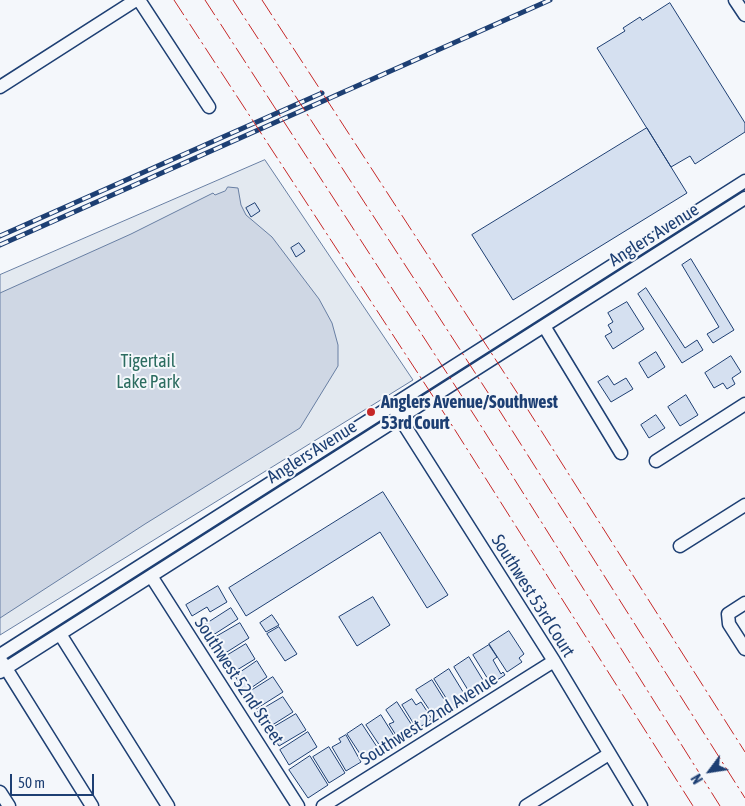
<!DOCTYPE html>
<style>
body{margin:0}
#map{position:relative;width:745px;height:806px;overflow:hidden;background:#f4f7fb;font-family:"Asap Condensed",sans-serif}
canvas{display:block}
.north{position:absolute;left:685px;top:746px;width:50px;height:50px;-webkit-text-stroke:4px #f4f7fb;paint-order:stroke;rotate:239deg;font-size:14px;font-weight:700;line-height:20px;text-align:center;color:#1d3f73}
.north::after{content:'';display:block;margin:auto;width:18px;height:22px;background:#1d3f73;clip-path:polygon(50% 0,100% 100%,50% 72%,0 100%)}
.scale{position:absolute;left:10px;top:774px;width:84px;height:22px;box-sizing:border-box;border:2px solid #1d3f73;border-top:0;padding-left:6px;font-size:15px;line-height:18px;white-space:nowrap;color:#1d3f73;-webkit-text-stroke:4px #f4f7fb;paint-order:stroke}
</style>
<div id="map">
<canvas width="745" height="806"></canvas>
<div class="north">N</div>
<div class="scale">50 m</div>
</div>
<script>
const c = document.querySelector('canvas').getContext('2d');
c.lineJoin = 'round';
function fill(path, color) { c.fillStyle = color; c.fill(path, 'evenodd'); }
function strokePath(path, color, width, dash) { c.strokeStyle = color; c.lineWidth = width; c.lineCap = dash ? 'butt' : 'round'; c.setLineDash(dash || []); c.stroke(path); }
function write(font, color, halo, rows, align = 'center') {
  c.font = font + ' "Asap Condensed",sans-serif'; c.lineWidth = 4; c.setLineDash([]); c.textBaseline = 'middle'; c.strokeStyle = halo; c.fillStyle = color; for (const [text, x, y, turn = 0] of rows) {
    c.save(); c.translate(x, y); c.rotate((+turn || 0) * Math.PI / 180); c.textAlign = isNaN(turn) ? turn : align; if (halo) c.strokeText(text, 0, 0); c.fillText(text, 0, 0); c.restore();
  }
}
const green = new Path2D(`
 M265,160L413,380L0,635V275Z`);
fill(green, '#e3e9f0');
strokePath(green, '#687fa3', 1);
const water = new Path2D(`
 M228,187L238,188L241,205L246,215L272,237L319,299L332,323L338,345V366L300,428L145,524L0,618V293L131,234L213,193L215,195L225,191Z`);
fill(water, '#cfd7e4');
strokePath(water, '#687fa3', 1);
const building = new Path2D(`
 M670,3L745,123V132L695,164L690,156L671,167L597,48L625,31L623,28L640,17L642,20Z
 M647,128L687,193L513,300L472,235Z
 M255,203L260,211L251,217L246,208Z
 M299,243L305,251L296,257L291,248Z
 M691,259L734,330L713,343L707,334L719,327L682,265Z
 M646,288L685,348L697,340L703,350L682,363L638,294Z
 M627,302L644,329L613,349L605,336L612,332L608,325L613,322L608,313Z
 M656,352L665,367L648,378L639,363Z
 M731,356L741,372L732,378L735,384L727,389L723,383L714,388L705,373Z
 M608,376L614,385L626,378L633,389L611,402L598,382Z
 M686,395L698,415L680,426L668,407Z
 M656,415L665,428L649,438L641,425Z
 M383,492L448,595L427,608L380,532L246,616L229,588Z
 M218,586L227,602L210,612L207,607L192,616L186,605Z
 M373,597L390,625L357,646L339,617Z
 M231,608L238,619L210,637L203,626Z
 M272,615L279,625L266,632L260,623Z
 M240,623L249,638L219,657L209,641Z
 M279,627L297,654L285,661L267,634Z
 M509,631L524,654L519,658L522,662L507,672L489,644Z
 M246,644L255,659L232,673L223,658Z
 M489,645L497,657L493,660L501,674L503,672L505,675L491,684L473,655Z
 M469,657L486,685L471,695L454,667Z
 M257,661L267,677L245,692L235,676Z
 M449,669L468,700L453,709L434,679Z
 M273,677L283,692L256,709L246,694Z
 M432,680L452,712L437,721L416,690Z
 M283,697L293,712L266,729L256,713Z
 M412,699L416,705L421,702L432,719L417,729L402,705Z
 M397,702L415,730L399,740L389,724L394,722L386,710Z
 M296,714L306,730L279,746L269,730Z
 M381,715L394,736L380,746L366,725Z
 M362,724L379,750L364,760L347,734Z
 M308,732L317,747L289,765L280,750Z
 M346,735L361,762L346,771L332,747L341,742L339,739Z
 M329,747L345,773L329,783L313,757Z
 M310,756L328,785L308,798L289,770Z`);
fill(building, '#d5e0f0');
strokePath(building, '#1d3f73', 1);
const minor = new Path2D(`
 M139,0L209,107
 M735,0L745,15
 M0,87L136,0
 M544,326L621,453
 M396,412L554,661L641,806
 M656,461L745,404
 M680,546L745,505
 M151,576L298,806
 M745,603L728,614L729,624L745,649
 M60,634L168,806
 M0,655L745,181
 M2,662L92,806
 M0,672L745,198
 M0,792L9,806
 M323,806L554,661
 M526,806L609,754`);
strokePath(minor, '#1d3f73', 15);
strokePath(minor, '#f4f7fb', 12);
const rail = new Path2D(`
 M0,236L322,93
 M0,245L550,0`);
strokePath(rail, '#1d3f73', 5);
strokePath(rail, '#f4f7fb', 3, [9]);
strokePath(new Path2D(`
 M174,0L455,430L693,806
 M205,0L476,418L720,806
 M233,0L496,405L745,798
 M262,0L516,391L745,752`), '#c62828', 1, [18, 4, 2.5, 4]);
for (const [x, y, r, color] of [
 [371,412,5,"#c62828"]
]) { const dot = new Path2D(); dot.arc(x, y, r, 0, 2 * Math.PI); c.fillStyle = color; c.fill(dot); strokePath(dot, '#f4f7fb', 2); }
write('18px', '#1d3f73', '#f4f7fb', [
 ["Anglers Avenue",654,235,-32],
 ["Anglers Avenue",312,452,-32],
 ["Southwest 53rd Court",533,596,58],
 ["Southwest 52nd Street",239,681,57],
 ["Southwest 22nd Avenue",429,719,-32]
]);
write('18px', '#2c6c60', '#f4f7fb', [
 ["Tigertail",148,361],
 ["Lake Park",148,382]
]);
write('bold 18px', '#1d3f73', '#f4f7fb', [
 ["Anglers Avenue/Southwest",381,402],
 ["53rd Court",381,423]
], 'left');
</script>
